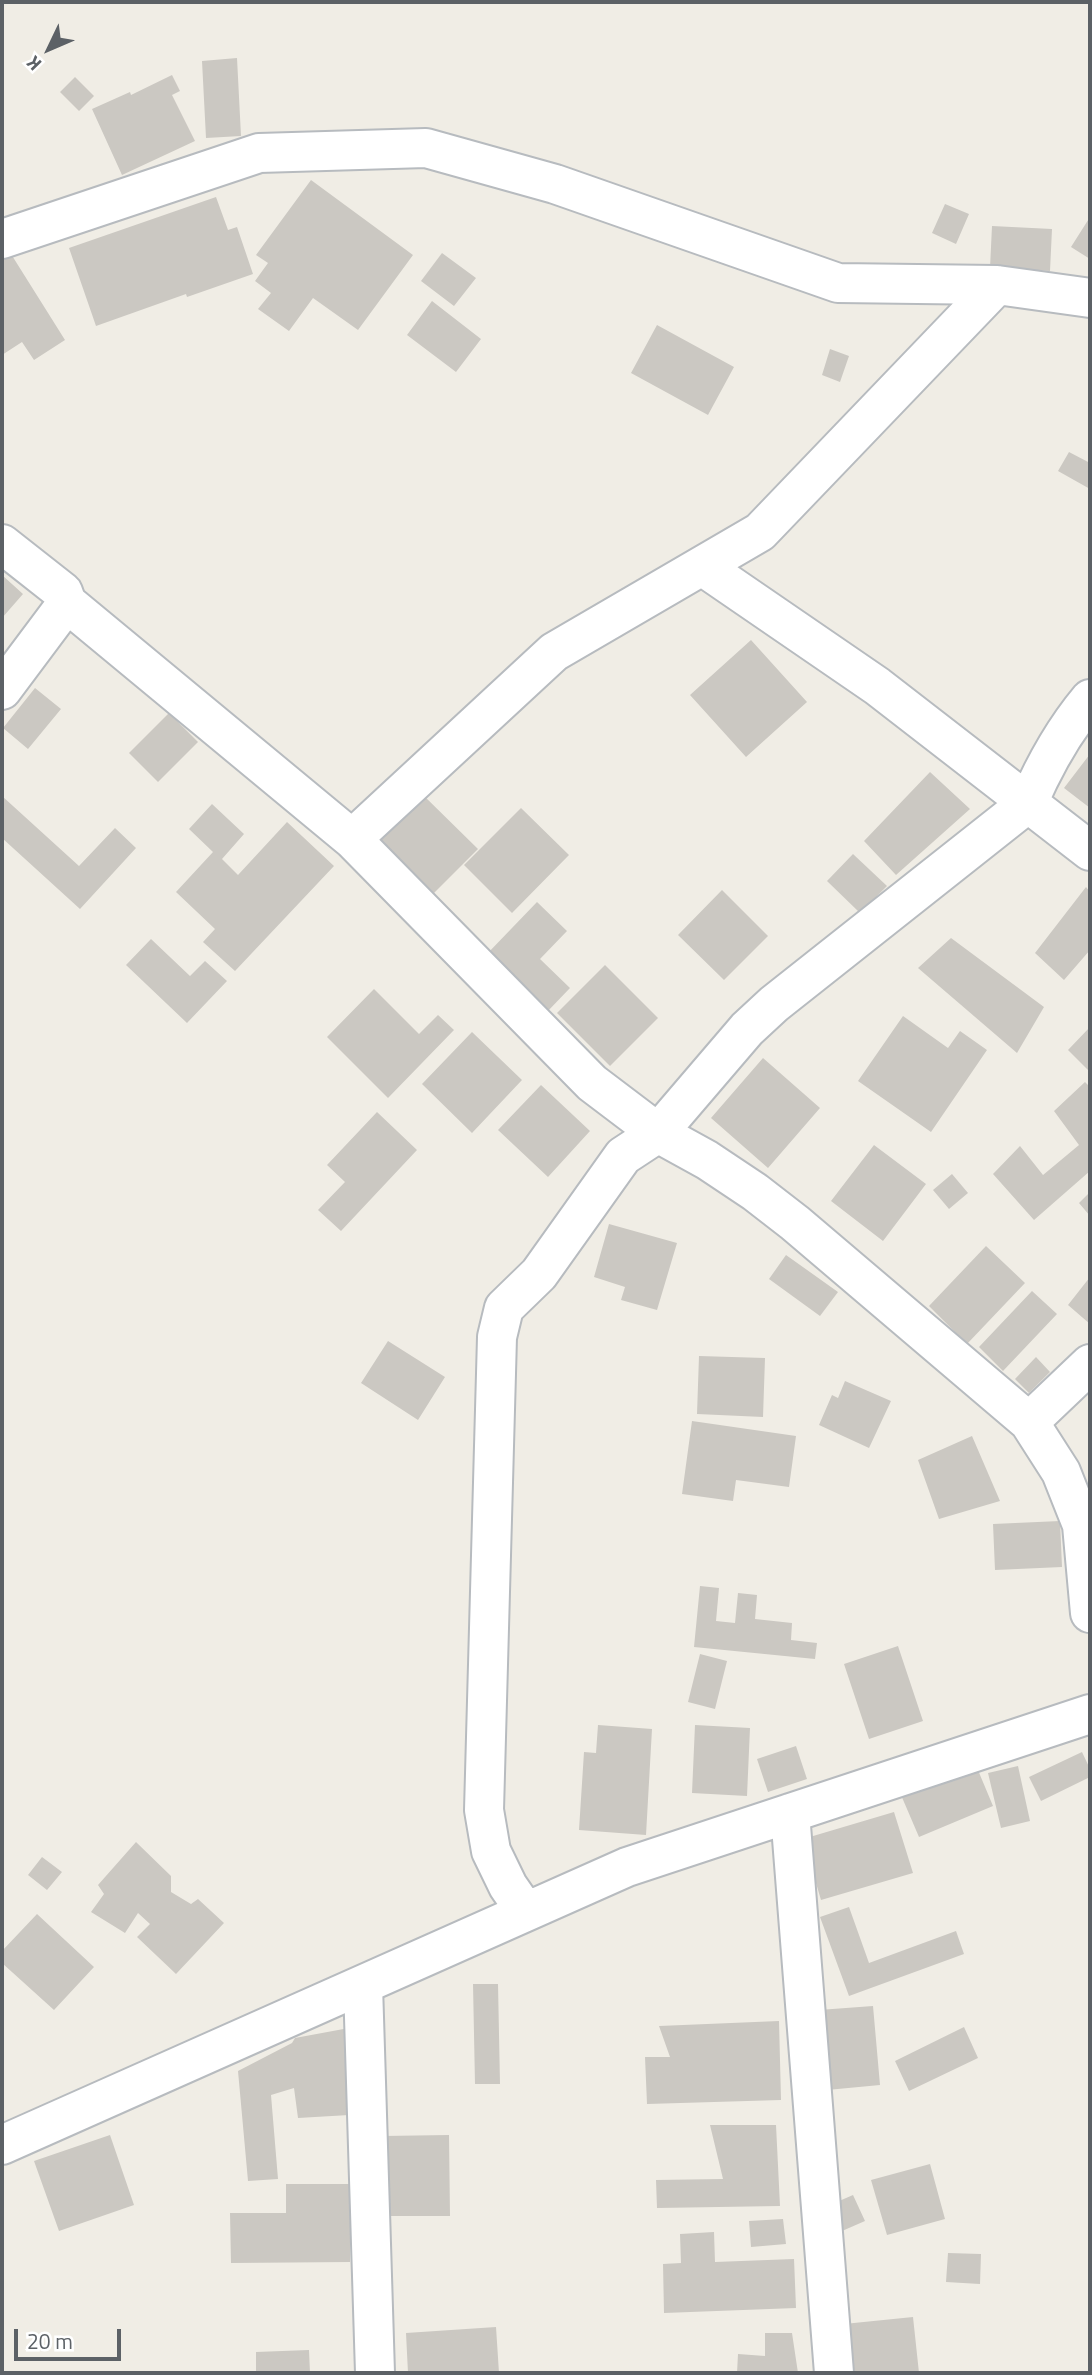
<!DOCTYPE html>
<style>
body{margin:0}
#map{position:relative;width:1092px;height:2375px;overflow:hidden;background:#f0ede5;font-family:"Titillium Web",sans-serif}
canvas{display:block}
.frame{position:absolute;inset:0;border:4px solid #5c6166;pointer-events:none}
.north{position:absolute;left:14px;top:14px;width:70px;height:70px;-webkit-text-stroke:5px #fff;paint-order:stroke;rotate:226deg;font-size:19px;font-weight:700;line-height:28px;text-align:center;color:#5c6166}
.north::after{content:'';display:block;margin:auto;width:24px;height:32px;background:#5c6166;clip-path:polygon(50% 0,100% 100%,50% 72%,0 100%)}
.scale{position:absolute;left:14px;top:2329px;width:107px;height:32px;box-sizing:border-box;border:4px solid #5c6166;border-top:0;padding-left:9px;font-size:21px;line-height:24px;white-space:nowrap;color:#5c6166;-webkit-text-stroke:5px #fff;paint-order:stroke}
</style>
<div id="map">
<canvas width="1092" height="2375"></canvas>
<div class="frame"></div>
<div class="north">K</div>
<div class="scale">20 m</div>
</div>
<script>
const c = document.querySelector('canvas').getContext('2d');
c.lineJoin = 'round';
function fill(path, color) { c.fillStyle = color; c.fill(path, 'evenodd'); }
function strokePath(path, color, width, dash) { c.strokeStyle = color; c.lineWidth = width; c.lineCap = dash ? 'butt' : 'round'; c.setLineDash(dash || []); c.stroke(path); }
fill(new Path2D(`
 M237,58L241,136L206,138L202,61Z
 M172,75L180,91L172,95L195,141L122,175L92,109L130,92L131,95Z
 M75,77L94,96L79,111L60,92Z
 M311,180L413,255L358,330L313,298L289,331L258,309L271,293L255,281L268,263L256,255Z
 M216,197L228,230L237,227L253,274L187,297L186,294L96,326L69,248Z
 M945,204L969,214L956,244L932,233Z
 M1090,217V259L1071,247Z
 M992,226L1052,229L1050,271L990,268Z
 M442,253L476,278L454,306L421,281Z
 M11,254L65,340L34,360L22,342L2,355V260Z
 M432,301L481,339L456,372L407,335Z
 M657,325L734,367L708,415L631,373Z
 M830,349L849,356L840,382L822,375Z
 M1069,452L1090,463V489L1058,471Z
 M2,575L23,594L2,618Z
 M751,640L807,702L746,757L690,695Z
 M35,688L61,709L28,749L3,728Z
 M169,713L198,742L158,782L129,753Z
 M1090,754V808L1064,788Z
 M930,772L970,809L896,875L864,841Z
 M420,792L478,849L434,893L376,837Z
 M2,796L79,866L115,828L136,848L80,909L2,838Z
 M212,804L244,834L222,859L238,875L287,822L334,866L235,971L203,942L215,929L176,892L213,852L189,829Z
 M521,808L569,855L512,913L464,865Z
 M853,854L887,886L860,913L827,881Z
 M1086,887L1090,892V950L1064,980L1035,953Z
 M722,890L768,936L724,980L678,935Z
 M537,902L567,931L540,959L570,988L546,1013L486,955Z
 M951,938L1044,1007L1017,1053L918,968Z
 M151,939L190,976L205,961L227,981L187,1023L126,965Z
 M605,965L658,1018L610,1066L557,1013Z
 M374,989L419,1034L438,1015L454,1030L388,1098L327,1037Z
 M903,1016L948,1048L960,1031L987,1050L931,1132L858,1081Z
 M1090,1027V1072L1068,1050Z
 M472,1032L522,1080L472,1133L422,1084Z
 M763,1058L820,1108L768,1168L711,1118Z
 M1085,1082L1090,1087V1171L1034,1220L993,1174L1020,1146L1043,1175L1079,1145L1054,1111Z
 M541,1085L590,1131L548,1177L498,1130Z
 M377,1112L417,1150L341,1231L318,1210L345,1182L327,1165Z
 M874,1145L926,1184L883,1241L831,1201Z
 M952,1174L968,1193L949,1209L933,1190Z
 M1090,1192V1216L1079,1203Z
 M609,1224L677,1243L657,1310L621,1300L625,1287L594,1277Z
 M986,1246L1025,1283L967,1344L929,1306Z
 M786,1255L838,1292L820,1316L769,1279Z
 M1090,1277V1324L1068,1305Z
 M1032,1291L1057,1314L1003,1371L979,1347Z
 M388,1341L445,1377L418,1420L361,1383Z
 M699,1356L765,1358L763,1417L697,1414Z
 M1036,1357L1050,1372L1029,1393L1015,1379Z
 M845,1381L891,1401L869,1448L819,1425L832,1395L838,1398Z
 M692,1421L796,1436L789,1487L736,1480L733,1501L682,1494Z
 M972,1436L1000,1501L939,1519L918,1460Z
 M1060,1521L1062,1567L995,1570L993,1524Z
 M700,1586L719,1588L716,1621L735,1623L738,1593L757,1595L755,1619L792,1623L791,1640L817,1643L815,1659L694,1647Z
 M898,1646L923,1721L869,1739L844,1664Z
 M700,1654L727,1661L715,1709L688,1702Z
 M598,1725L652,1729L646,1835L579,1830L584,1752L596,1753Z
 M695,1725L750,1728L747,1796L692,1793Z
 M796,1746L807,1779L768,1792L757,1759Z
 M1082,1752L1090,1769V1777L1041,1801L1029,1777Z
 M975,1763L993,1806L919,1837L901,1795Z
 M1018,1766L1030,1821L1001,1828L988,1773Z
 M894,1812L913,1873L821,1900L803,1839Z
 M136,1842L171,1876V1892L191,1904L198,1899L224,1923L176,1974L137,1937L150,1924L138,1913L125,1933L91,1912L104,1894L98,1885Z
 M42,1857L62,1872L47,1890L28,1875Z
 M849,1907L869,1963L956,1931L964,1954L849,1996L820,1917Z
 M37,1914L94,1967L54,2010L2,1963V1951Z
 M473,1984H498L500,2084H475Z
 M873,2006L880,2085L827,2090L819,2010Z
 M779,2021L781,2100L647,2104L645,2057H670L659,2026Z
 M964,2027L978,2058L909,2091L895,2061Z
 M349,2028V2115L298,2118L294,2088L271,2095L278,2179L248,2181L238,2071L292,2043L295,2038Z
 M710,2125H776L780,2206L657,2208L656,2180L723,2179Z
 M110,2135L134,2205L59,2231L34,2161Z
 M449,2135L450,2216H384L383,2136Z
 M930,2164L945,2219L887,2235L871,2180Z
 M286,2184H350V2262L231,2263L230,2213H286Z
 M853,2195L865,2221L842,2231L830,2205Z
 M783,2219L786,2244L751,2247L749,2221Z
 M714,2232L715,2262L794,2259L796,2308L664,2313L663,2264L681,2263L680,2234Z
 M948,2253L981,2254L980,2284L946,2282Z
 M913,2317L919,2373H849L844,2324Z
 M496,2327L499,2373H408L406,2333Z
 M765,2333H792L798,2373H737L738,2354L765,2356Z
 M309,2350L310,2373H256V2352Z`), '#cbc8c2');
const minor = new Path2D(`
 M2,239L259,153L426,148L555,184L838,283L997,285L1090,298
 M2,544L63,592L67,603L352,839L592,1083L658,1133L707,1160L755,1192L795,1223L1029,1422L1061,1472L1082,1525L1090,1613
 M702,566L877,686L1090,851
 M2,690L67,603
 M352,839L554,652L760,532L997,285
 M1029,1422L1090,1364
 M790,1813L834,2373
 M526,1912L508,1886L491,1851L484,1810L497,1337L504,1308L539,1274L623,1156L658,1133L747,1029L774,1004L1028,803C1044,766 1064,730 1090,699
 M363,1985L375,2373
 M2,2145L627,1867L1090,1714`);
strokePath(minor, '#b7bbbf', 42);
strokePath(minor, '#fff', 38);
</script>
